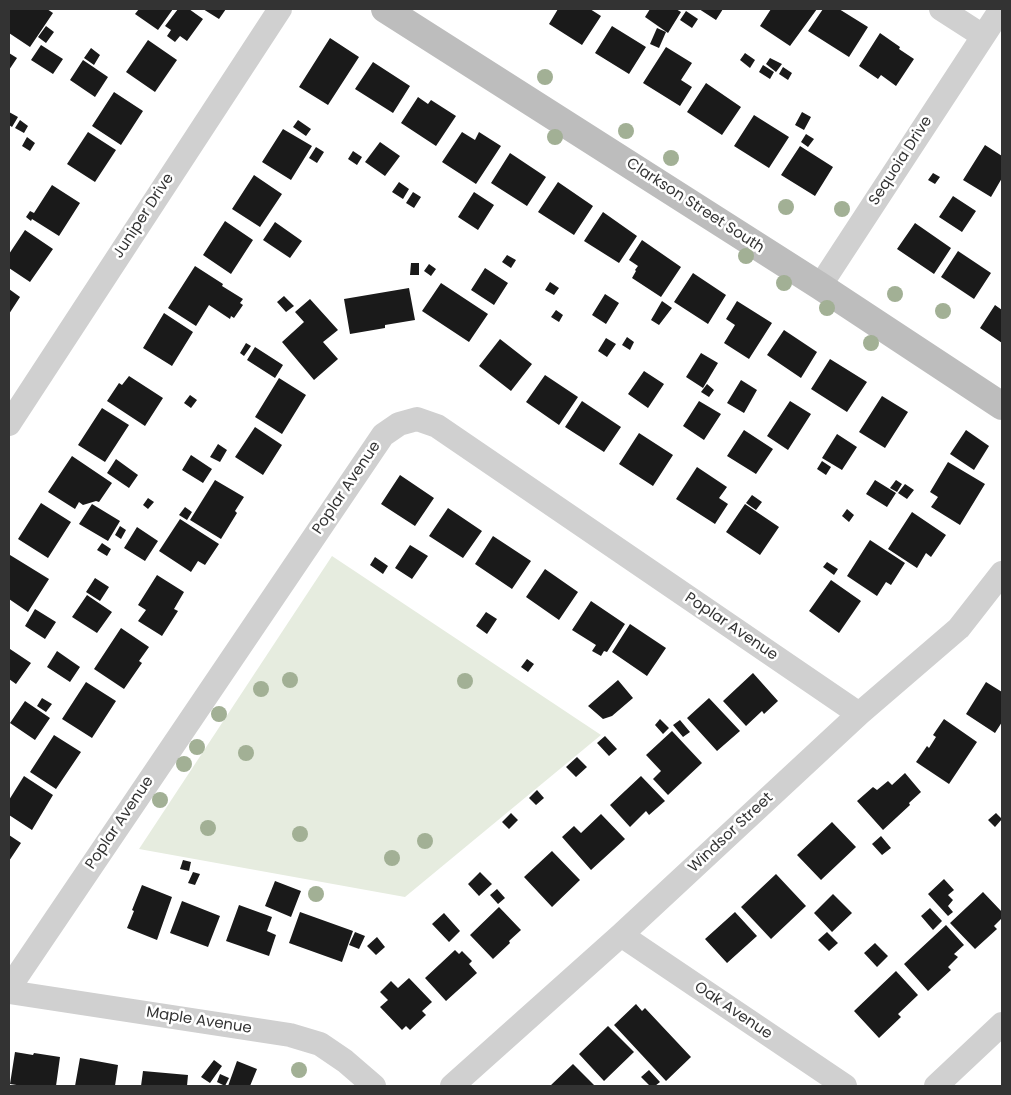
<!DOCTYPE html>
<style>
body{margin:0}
#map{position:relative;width:1011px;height:1095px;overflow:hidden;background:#fff;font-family:Poppins,sans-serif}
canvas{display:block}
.frame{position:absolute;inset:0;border:10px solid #333;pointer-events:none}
</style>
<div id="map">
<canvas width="1011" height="1095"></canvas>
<div class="frame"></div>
</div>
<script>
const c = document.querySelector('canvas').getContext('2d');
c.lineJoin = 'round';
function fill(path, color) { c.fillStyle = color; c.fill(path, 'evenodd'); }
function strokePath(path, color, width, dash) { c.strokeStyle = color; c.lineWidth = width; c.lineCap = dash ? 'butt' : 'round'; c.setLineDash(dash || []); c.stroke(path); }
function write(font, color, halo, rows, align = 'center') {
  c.font = font + ' Poppins,sans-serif'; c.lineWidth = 5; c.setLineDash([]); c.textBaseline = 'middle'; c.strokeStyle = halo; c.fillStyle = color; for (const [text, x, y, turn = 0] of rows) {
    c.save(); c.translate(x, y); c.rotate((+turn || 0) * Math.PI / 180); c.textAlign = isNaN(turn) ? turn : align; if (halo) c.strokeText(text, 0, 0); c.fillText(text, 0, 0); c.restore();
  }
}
fill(new Path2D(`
 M332,556L601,735L405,897L139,849Z`), '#e6ecdf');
fill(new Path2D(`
 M9,9H47L53,13L30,47L9,33Z
 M139,9H173L158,30L135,14Z
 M178,9H189L203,19L187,41L180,36L175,42L167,36L171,30L165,26Z
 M203,9H226L219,19Z
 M558,9H590L601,16L582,45L549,24Z
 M650,9H676L681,12L668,33L645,17Z
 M699,9H723L716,20Z
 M771,9H817L790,46L760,26Z
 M823,9H839L868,27L849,57L808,31Z
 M686,11L698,19L692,28L680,20Z
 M46,26L54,32L46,43L38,37Z
 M612,26L646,47L629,74L595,53Z
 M657,28L666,32L659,48L650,44Z
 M880,33L900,47L899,49L914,59L896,86L881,75L878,79L859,66Z
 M330,38L359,57L328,105L299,87Z
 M148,40L177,60L155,92L126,72Z
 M41,45L63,59L53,74L31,60Z
 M666,47L692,63L681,80L692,87L680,106L643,83Z
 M91,48L100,55L94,65L84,58Z
 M9,53L17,58L9,70Z
 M745,53L755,60L750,68L740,60Z
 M770,58L782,64L776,72L766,64Z
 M83,60L108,77L95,97L70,80Z
 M373,62L410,86L393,113L355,89Z
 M763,65L774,72L770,79L759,72Z
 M783,67L792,73L788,80L779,74Z
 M706,83L741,107L722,135L687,112Z
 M114,92L143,111L121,145L92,126Z
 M418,97L428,104L431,100L456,116L436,146L401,123Z
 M9,112L18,117L12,127L9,125Z
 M802,112L811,117L804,130L795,125Z
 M754,115L789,137L769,168L734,146Z
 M20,120L28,126L24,133L15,128Z
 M298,120L311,129L306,136L293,127Z
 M283,129L312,146L291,180L262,162Z
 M88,132L116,150L95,182L67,164Z
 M462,132L475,140L479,132L501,146L476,184L442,162Z
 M806,134L814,139L808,147L801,142Z
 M27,137L35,143L30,151L22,146Z
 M380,142L400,156L385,176L365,162Z
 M985,145L1002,156V178L991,197L963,180Z
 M800,146L833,167L815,196L781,175Z
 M316,147L324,152L317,163L309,158Z
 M353,151L362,157L357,165L348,159Z
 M510,153L546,177L527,206L491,183Z
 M933,173L940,177L935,184L928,180Z
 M254,175L282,194L260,227L232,209Z
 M399,182L409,189L403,199L392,192Z
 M558,182L593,206L574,235L538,212Z
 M52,185L80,203L59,236L32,219L31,221L26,217L30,211L34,213Z
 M413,192L421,197L414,208L406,203Z
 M474,192L494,205L478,230L458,217Z
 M953,196L976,211L962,232L939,217Z
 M603,212L637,236L619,263L584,241Z
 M225,221L253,240L231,274L203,255Z
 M275,222L302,241L290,258L263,240Z
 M915,223L951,248L934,274L897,249Z
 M25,230L53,249L30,282L9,268V254Z
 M642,240L681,267L661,297L632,278L636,271L635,270L638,266L629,260Z
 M958,251L991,273L974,299L941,277Z
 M507,255L516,260L511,268L502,262Z
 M411,263H419V275H410Z
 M429,264L436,269L431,276L424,271Z
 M195,266L223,284L222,286L243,299L240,303L243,305L234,318L231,316L230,319L209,305L196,326L168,308Z
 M485,268L508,283L494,305L471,290Z
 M693,273L726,295L708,324L674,302Z
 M550,282L559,288L554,295L545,290Z
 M441,283L488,314L469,342L422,311Z
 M409,288L415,320L385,325V328L350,334L344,299Z
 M9,289L20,297L9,314Z
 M605,294L619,303L606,324L592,315Z
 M284,296L294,306L286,312L277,302Z
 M310,299L338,330L323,342L338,359L314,380L282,342L304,322L295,312Z
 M662,301L672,308L659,325L651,320Z
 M737,301L772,323L749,359L724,343L735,325L726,319Z
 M995,305L1002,310V343L980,328Z
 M556,310L563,315L559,322L551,317Z
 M164,313L193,332L172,366L143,348Z
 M784,330L817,352L801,378L767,355Z
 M627,337L634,342L630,350L622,345Z
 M606,338L616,344L607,357L598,351Z
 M500,339L532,364L511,391L479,366Z
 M246,343L251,346L244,356L240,353Z
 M255,347L283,365L275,378L247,360Z
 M701,353L718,363L703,388L686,377Z
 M830,359L867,382L847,412L811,389Z
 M644,371L664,384L648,408L628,394Z
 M545,375L578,397L559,425L526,402Z
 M129,376L163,398L145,426L107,401L119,383L122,385Z
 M279,378L306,395L282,434L255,417Z
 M741,380L757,390L744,413L727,403Z
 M707,384L714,390L709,397L701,392Z
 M190,395L197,400L191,408L184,403Z
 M882,396L908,412L885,448L859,432Z
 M582,401L621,427L604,452L565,427Z
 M699,401L721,414L704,440L683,426Z
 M790,401L811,414L788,450L767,436Z
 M102,408L129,425L105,462L78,445Z
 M255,427L282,445L263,475L235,457Z
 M744,430L773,449L756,474L727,456Z
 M966,430L989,446L974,470L950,454Z
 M639,433L673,455L653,486L619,464Z
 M837,434L857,447L842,470L822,458Z
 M218,444L227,450L220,462L210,457Z
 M191,455L212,469L203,483L182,470Z
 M72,456L112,483L99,502L96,501L83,505L79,502L75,509L48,492Z
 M116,459L138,475L129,488L107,473Z
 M822,461L831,467L826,475L817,469Z
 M948,462L985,484L960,525L931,507L938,497L930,492Z
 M697,467L727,487L719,498L728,504L715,524L676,499Z
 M400,475L434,498L415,526L381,504Z
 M215,480L244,497L235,511L237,513L221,539L190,520Z
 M875,480L896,493L887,507L866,494Z
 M896,480L902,484L897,492L890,488Z
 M905,484L914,490L907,499L898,493Z
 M752,495L762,502L756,510L746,503Z
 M148,498L154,502L148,509L143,505Z
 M41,503L71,522L48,558L18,539Z
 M92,504L120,521L108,541L79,524Z
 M745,504L779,527L760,555L726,532Z
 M185,507L192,512L187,520L179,515Z
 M448,508L482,531L463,558L429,536Z
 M847,509L854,515L849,522L842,516Z
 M912,512L946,535L931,557L926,553L917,568L888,549Z
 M180,519L219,544L205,565L198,561L191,572L159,551Z
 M120,526L126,530L121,539L115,535Z
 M137,527L158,541L145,561L124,548Z
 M493,536L531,561L512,589L475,564Z
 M870,540L905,563L891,585L886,582L877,596L847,576Z
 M102,543L111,549L107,556L97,550Z
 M410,545L428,556L412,579L395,568Z
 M10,555L49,579L28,612L9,599V558Z
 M375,557L388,566L383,574L370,565Z
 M827,562L838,569L834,575L823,567Z
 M545,569L578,592L559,620L526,597Z
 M157,575L184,592L174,609L178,611L162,636L138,621L146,610L138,605Z
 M95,578L109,587L100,601L86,592Z
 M831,580L861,601L839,633L809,611Z
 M87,595L112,612L97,633L72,617Z
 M591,601L625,624L607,652L604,651L601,656L592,651L596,645L572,630Z
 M35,609L56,622L45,639L25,626Z
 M486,612L497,619L487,634L476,626Z
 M630,624L666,648L647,676L612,652Z
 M121,628L149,647L139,661L142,663L124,689L94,669Z
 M10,649L31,663L16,684L9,679V651Z
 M57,651L80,667L70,682L47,667Z
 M527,659L534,664L528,672L521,667Z
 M753,673L778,701L764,714L762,711L746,726L723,701Z
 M618,680L633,698L612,716L603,719L588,706Z
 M86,682L116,701L92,738L62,719Z
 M986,682L1002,692V722L995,733L966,714Z
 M42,698L52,704L46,712L37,706Z
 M709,698L740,731L717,751L687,718Z
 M25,701L50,718L35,740L10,723Z
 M660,719L669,728L663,734L655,725Z
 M944,719L977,742L949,784L916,762L927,746L929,748L936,737L933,735Z
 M680,720L690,732L683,737L673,725Z
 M672,731L702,763L668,795L653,779L661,771L646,755Z
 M54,735L81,752L56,789L30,772Z
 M605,736L617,749L609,756L597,743Z
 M577,757L587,767L576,777L566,767Z
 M905,773L921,792L909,803L910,805L883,830L857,801L873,787L877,790L888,781L892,785Z
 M24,776L53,795L32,830L9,815V800Z
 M641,776L665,801L649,815L646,811L630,827L610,805Z
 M537,790L544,798L536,805L529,798Z
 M511,813L518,820L509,829L502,822Z
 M996,813L1002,819L995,827L988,820Z
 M601,814L625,839L591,870L562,837L574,826L581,833Z
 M832,822L856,847L821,880L797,855Z
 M9,835L21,843L9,861Z
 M881,836L891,848L882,855L872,844Z
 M552,851L580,880L552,907L524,877Z
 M183,860L191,862L189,871L180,869Z
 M193,872L200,874L195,885L188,883Z
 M480,872L492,884L479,896L468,884Z
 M776,874L806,906L771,939L741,907Z
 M944,879L954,890L948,895L953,900L948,906L953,912L948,916L928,894Z
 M275,881L301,891L291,917L265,906Z
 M142,885L172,897L157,940L127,928L134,911L132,910Z
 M497,889L505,898L498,904L490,895Z
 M983,892L1002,912V918L994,926L997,929L975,949L950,923Z
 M833,894L852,913L832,932L814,913Z
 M182,901L220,916L208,947L170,933Z
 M239,905L272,917L267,931L276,935L269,956L226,941Z
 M499,907L521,930L509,941L510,943L493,959L470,935Z
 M930,908L942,921L933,930L921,916Z
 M300,912L353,931L342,962L289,943Z
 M735,912L757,936L727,963L705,939Z
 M444,913L460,931L449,942L432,924Z
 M946,925L964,945L954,954L958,957L948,967L951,970L928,991L904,964Z
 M355,932L365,936L359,949L349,945Z
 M827,932L838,943L829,951L818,940Z
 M377,937L385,947L376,955L367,946Z
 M875,943L888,956L877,967L864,953Z
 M455,950L459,954L462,951L472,961L469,964L477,973L446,1001L425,978Z
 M896,971L918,995L898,1014L901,1017L879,1038L854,1011Z
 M409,978L432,1002L422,1011L426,1015L410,1030L406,1026L402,1030L380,1007L388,1000L380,992L391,981L398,988Z
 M636,1004L642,1011L645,1008L691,1057L666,1081L614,1025Z
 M608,1026L634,1052L604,1081L579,1054Z
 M15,1052L33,1055L34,1053L60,1057L56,1086H23L10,1084Z
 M80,1058L118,1065L115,1086H75Z
 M214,1060L222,1066L210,1083L201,1077Z
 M237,1061L257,1069L250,1086H228Z
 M573,1064L594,1085L550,1086Z
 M649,1070L660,1082L655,1086H650L641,1077Z
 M143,1071L188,1075L187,1086H141Z
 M220,1074L229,1078L225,1086L217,1082Z`), '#1a1a1a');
strokePath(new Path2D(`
 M941,9L983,36
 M820,286L1001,9
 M9,424L280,9
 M621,935L845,1086
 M9,988L383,435L399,424L417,419L437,426L859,714
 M9,992L290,1035L320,1044L345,1061L374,1086
 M452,1086L621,935L859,714L959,628L1002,573
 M936,1086L1002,1024`), '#d0d0d0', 24);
strokePath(new Path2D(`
 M385,9L820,286L1002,406`), '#bdbdbd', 28);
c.fillStyle = '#a2b095';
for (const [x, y] of [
 [545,77],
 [626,131],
 [555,137],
 [671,158],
 [786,207],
 [842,209],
 [746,256],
 [784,283],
 [895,294],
 [827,308],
 [943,311],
 [871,343],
 [290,680],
 [465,681],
 [261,689],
 [219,714],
 [197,747],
 [246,753],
 [184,764],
 [160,800],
 [208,828],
 [300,834],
 [425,841],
 [392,858],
 [316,894],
 [299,1070]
]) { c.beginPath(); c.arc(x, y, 8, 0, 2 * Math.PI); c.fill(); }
write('15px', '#333', '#fff', [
 ["Sequoia Drive",901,161,-57],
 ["Clarkson Street South",695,206,33],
 ["Juniper Drive",144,216,-57],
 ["Poplar Avenue",347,488,-56],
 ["Poplar Avenue",731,627,34],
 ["Poplar Avenue",120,823,-56],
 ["Windsor Street",731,833,-43],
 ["Oak Avenue",733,1011,34],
 ["Maple Avenue",199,1021,9]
]);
</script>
